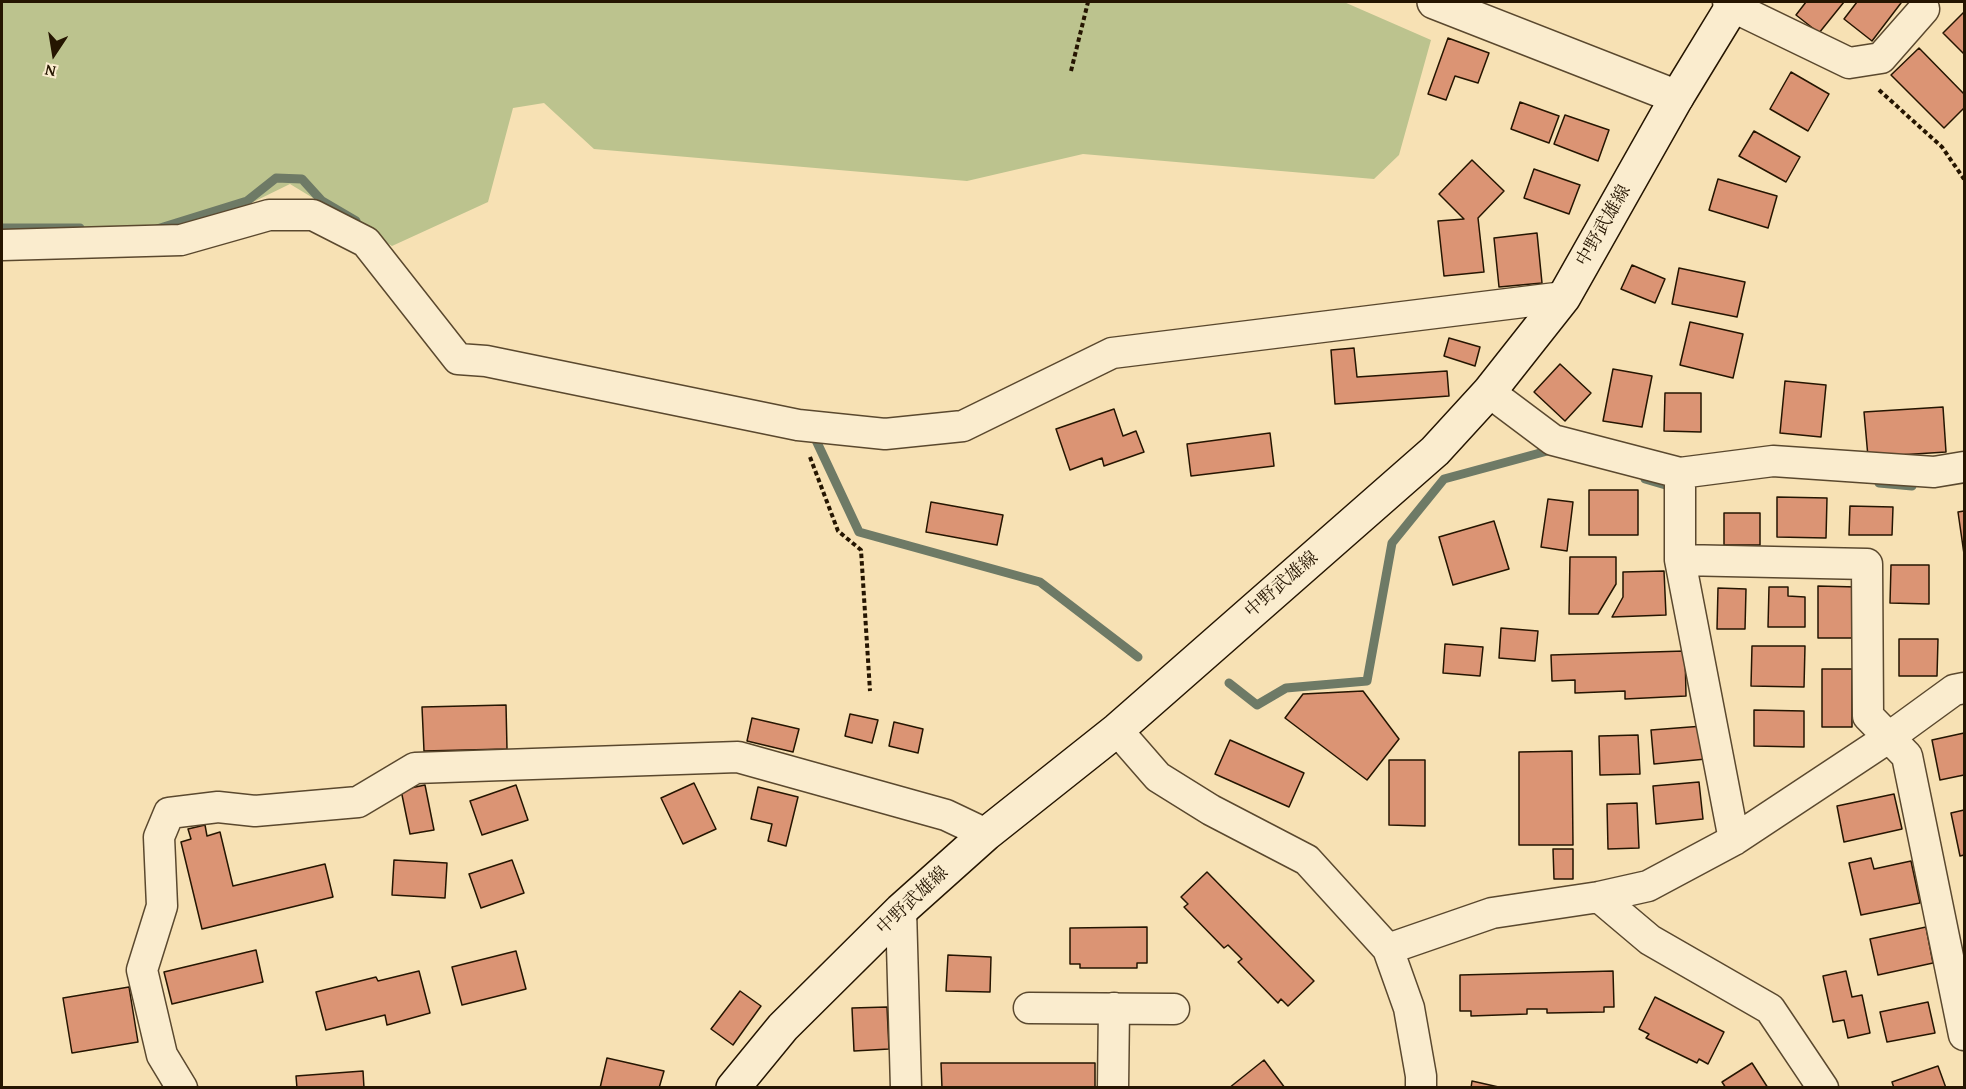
<!DOCTYPE html>
<meta charset="utf-8">
<style>
body{margin:0}
#map{position:relative;width:1966px;height:1089px;overflow:hidden;background:#f7e1b4;font-family:"Gentium Book Plus",serif}
canvas{display:block}
.frame{position:absolute;inset:0;border:3px solid #251501;pointer-events:none}
.north{position:absolute;left:24px;top:24px;width:60px;height:60px;-webkit-text-stroke:4px #faecce;paint-order:stroke;rotate:192deg;font-size:16px;font-weight:700;line-height:24px;text-align:center;color:#251501}
.north::after{content:'';display:block;margin:auto;width:21px;height:27px;background:#251501;clip-path:polygon(50% 0,100% 100%,50% 72%,0 100%)}
</style>
<div id="map">
<canvas width="1966" height="1089"></canvas>
<div class="frame"></div>
<div class="north">N</div>
</div>
<script>
const c = document.querySelector('canvas').getContext('2d');
c.lineJoin = 'round';
function fill(path, color) { c.fillStyle = color; c.fill(path, 'evenodd'); }
function strokePath(path, color, width, dash) { c.strokeStyle = color; c.lineWidth = width; c.lineCap = dash ? 'butt' : 'round'; c.setLineDash(dash || []); c.stroke(path); }
function write(font, color, halo, rows, align = 'center') {
  c.font = font + ' "Gentium Book Plus","Noto Serif JP",serif'; c.lineWidth = 6; c.setLineDash([]); c.textBaseline = 'middle'; c.strokeStyle = halo; c.fillStyle = color; for (const [text, x, y, turn = 0] of rows) {
    c.save(); c.translate(x, y); c.rotate((+turn || 0) * Math.PI / 180); c.textAlign = isNaN(turn) ? turn : align; if (halo) c.strokeText(text, 0, 0); c.fillText(text, 0, 0); c.restore();
  }
}
fill(new Path2D(`
 M2,2H1344L1431,40L1399,155L1374,179L1083,154L967,181L594,149L544,103L513,108L488,202L392,246L290,184L200,228L2,240Z`), '#bcc38e');
strokePath(new Path2D(`
 M2,228H80
 M157,229L247,201L276,178L302,179L322,201L356,221
 M810,436H814L859,532L1040,582L1138,657
 M1645,479L1669,486
 M1879,483L1912,486
 M1229,683L1257,705L1286,688L1367,681L1392,543L1444,479L1551,450L1555,451`), '#6e7a66', 9);
const building = new Path2D(`
 M1806,2H1844L1819,33L1796,15Z
 M1857,2H1900L1901,3L1872,41L1844,19Z
 M1964,12V54L1943,33Z
 M1448,38L1489,53L1478,83L1455,76L1446,100L1428,94Z
 M1919,48L1964,94V108L1944,128L1891,75Z
 M1791,72L1829,94L1808,131L1770,109Z
 M1520,102L1559,116L1549,143L1511,129Z
 M1565,115L1609,130L1598,161L1554,144Z
 M1754,131L1800,157L1786,182L1739,156Z
 M1472,160L1504,191L1478,218L1484,272L1444,276L1438,221L1464,219L1439,194Z
 M1534,169L1580,185L1569,214L1524,198Z
 M1718,179L1777,196L1768,228L1709,210Z
 M1537,233L1542,283L1499,287L1494,238Z
 M1632,265L1665,279L1655,303L1621,289Z
 M1679,268L1745,282L1737,317L1672,304Z
 M1690,322L1743,334L1733,378L1680,365Z
 M1449,338L1480,347L1475,366L1444,356Z
 M1354,348L1357,377L1447,371L1449,396L1335,404L1331,350Z
 M1560,364L1591,393L1565,421L1534,392Z
 M1613,369L1652,376L1642,427L1603,421Z
 M1785,381L1826,385L1821,437L1780,433Z
 M1665,393H1701V432L1664,431Z
 M1943,407L1946,452L1868,457L1864,412Z
 M1114,409L1123,436L1136,431L1144,452L1104,466L1102,458L1070,470L1056,429Z
 M1270,433L1274,466L1191,476L1187,444Z
 M1589,490H1638V535H1589Z
 M1777,497L1827,498L1826,538L1777,537Z
 M1548,499L1573,502L1567,551L1541,547Z
 M931,502L1003,515L997,545L926,532Z
 M1850,506L1893,507L1892,535H1849Z
 M1964,511V554L1958,512Z
 M1724,513H1760V545H1724Z
 M1494,521L1509,569L1453,585L1439,537Z
 M1570,557H1616V584L1598,614H1569Z
 M1891,565H1929V604L1890,603Z
 M1664,571L1666,615L1612,617L1623,597V572Z
 M1818,586L1857,587L1856,638H1818Z
 M1769,587H1788V596L1805,597V627H1768Z
 M1718,588L1746,589L1745,629H1717Z
 M1501,628L1538,631L1535,661L1499,658Z
 M1899,639H1938L1937,676H1899Z
 M1445,644L1483,647L1480,676L1443,673Z
 M1752,646H1805L1804,687L1751,686Z
 M1685,651L1686,696L1625,699V691L1575,693V680L1552,681L1551,655Z
 M1822,669H1852V727H1822Z
 M1363,691L1399,739L1367,780L1285,718L1303,694Z
 M506,705L507,749L424,751L422,707Z
 M1754,710L1804,711V747L1754,746Z
 M850,714L878,720L872,743L845,736Z
 M752,718L799,729L793,752L747,741Z
 M894,722L923,729L918,753L889,746Z
 M1703,726L1706,759L1654,764L1651,730Z
 M1964,733V775L1940,780L1932,740Z
 M1638,735L1640,774L1600,775L1599,736Z
 M1230,740L1304,773L1289,807L1215,774Z
 M1572,751L1573,845H1519V752Z
 M1389,760H1425V826L1389,825Z
 M1699,782L1703,819L1656,824L1653,786Z
 M694,783L716,829L683,844L661,798Z
 M425,785L434,830L410,834L401,790Z
 M516,785L528,820L482,835L470,801Z
 M758,787L798,797L786,846L768,841L772,824L751,819Z
 M1894,794L1902,829L1844,842L1837,806Z
 M1637,803L1639,848L1608,849L1607,804Z
 M1964,810V855L1960,856L1951,813Z
 M205,825L207,836L220,832L233,886L325,864L333,897L202,929L181,842L191,839L188,829Z
 M1553,849H1573V879H1554Z
 M1871,858L1874,869L1911,861L1920,903L1861,915L1849,863Z
 M394,860L447,863L445,898L392,895Z
 M512,860L524,893L481,908L469,874Z
 M1207,872L1314,981L1288,1006L1281,999L1278,1003L1238,962L1242,959L1228,945L1224,948L1184,907L1188,904L1181,897Z
 M1147,927V963H1137V968H1080V964H1070V928Z
 M1926,927L1933,963L1878,975L1870,939Z
 M256,950L263,982L172,1004L164,972Z
 M516,951L526,989L462,1005L452,967Z
 M948,955L991,957L990,992L946,991Z
 M419,971L430,1013L387,1025L385,1015L326,1030L316,992L376,977L378,981Z
 M1613,971L1614,1007H1604V1012L1547,1013V1009H1527V1014L1471,1016V1011H1460V975Z
 M1846,971L1852,997L1862,995L1870,1033L1848,1038L1844,1020L1833,1022L1823,976Z
 M129,987L138,1042L72,1053L63,998Z
 M740,991L761,1006L733,1045L711,1029Z
 M1655,997L1724,1032L1708,1064L1699,1059L1697,1063L1646,1038L1649,1034L1639,1029Z
 M1928,1002L1935,1033L1887,1042L1880,1012Z
 M887,1007L889,1049L854,1051L852,1008Z
 M607,1058L664,1071L659,1088H600Z
 M1264,1060L1285,1088H1229Z
 M941,1063H1095V1088H942Z
 M1752,1063L1768,1088H1726L1722,1082Z
 M1938,1066L1946,1088H1894L1892,1082Z
 M363,1071L364,1088H297L296,1076Z
 M1472,1081L1503,1088H1471Z`);
fill(building, '#db9474');
strokePath(building, '#251501', 1.5);
const minor = new Path2D(`
 M1728,2L1731,6L1849,63L1881,58L1924,9
 M2,245L181,240L269,215H313L366,242L458,359L486,361L798,425L885,434L963,426L1112,353L1564,297
 M1489,392L1553,440L1680,473L1773,461L1934,472L1964,467
 M1680,473V560L1734,840
 M1680,560L1867,564L1868,716L1907,756L1964,1035
 M1117,730L1158,777L1211,810L1307,860L1388,949L1409,1008L1421,1076V1088
 M1599,897L1650,940L1770,1009L1823,1088
 M901,910L906,1088
 M1388,949L1492,913L1599,897L1648,886L1734,840L1888,738L1954,690L1964,688
 M1029,1008L1174,1009
 M182,1088L162,1055L142,970L162,906L159,837L169,813L218,807L255,811L358,802L415,768L738,757L946,815L986,834
 M1113,1088L1114,1008`);
const tertiary = new Path2D(`
 M1434,2L1677,97`);
const secondary = new Path2D(`
 M733,1088L783,1027L901,910L986,834L1117,730L1435,451L1489,392L1564,297L1677,97L1735,2`);
strokePath(minor, '#5a482e', 33);
strokePath(tertiary, '#5a482e', 36);
strokePath(secondary, '#251501', 36);
strokePath(new Path2D(`
 M1071,71L1088,2
 M1879,90L1942,147L1964,179
 M810,457L838,531L861,550L870,691`), '#251501', 4, [4.5, 3]);
strokePath(minor, '#faecce', 30);
strokePath(tertiary, '#faecce', 33);
strokePath(secondary, '#faecce', 33);
write('18px', '#251501', '#faecce', [
 ["中野武雄線",1604,226,-60],
 ["中野武雄線",1282,585,-41],
 ["中野武雄線",913,901,-43]
]);
</script>
